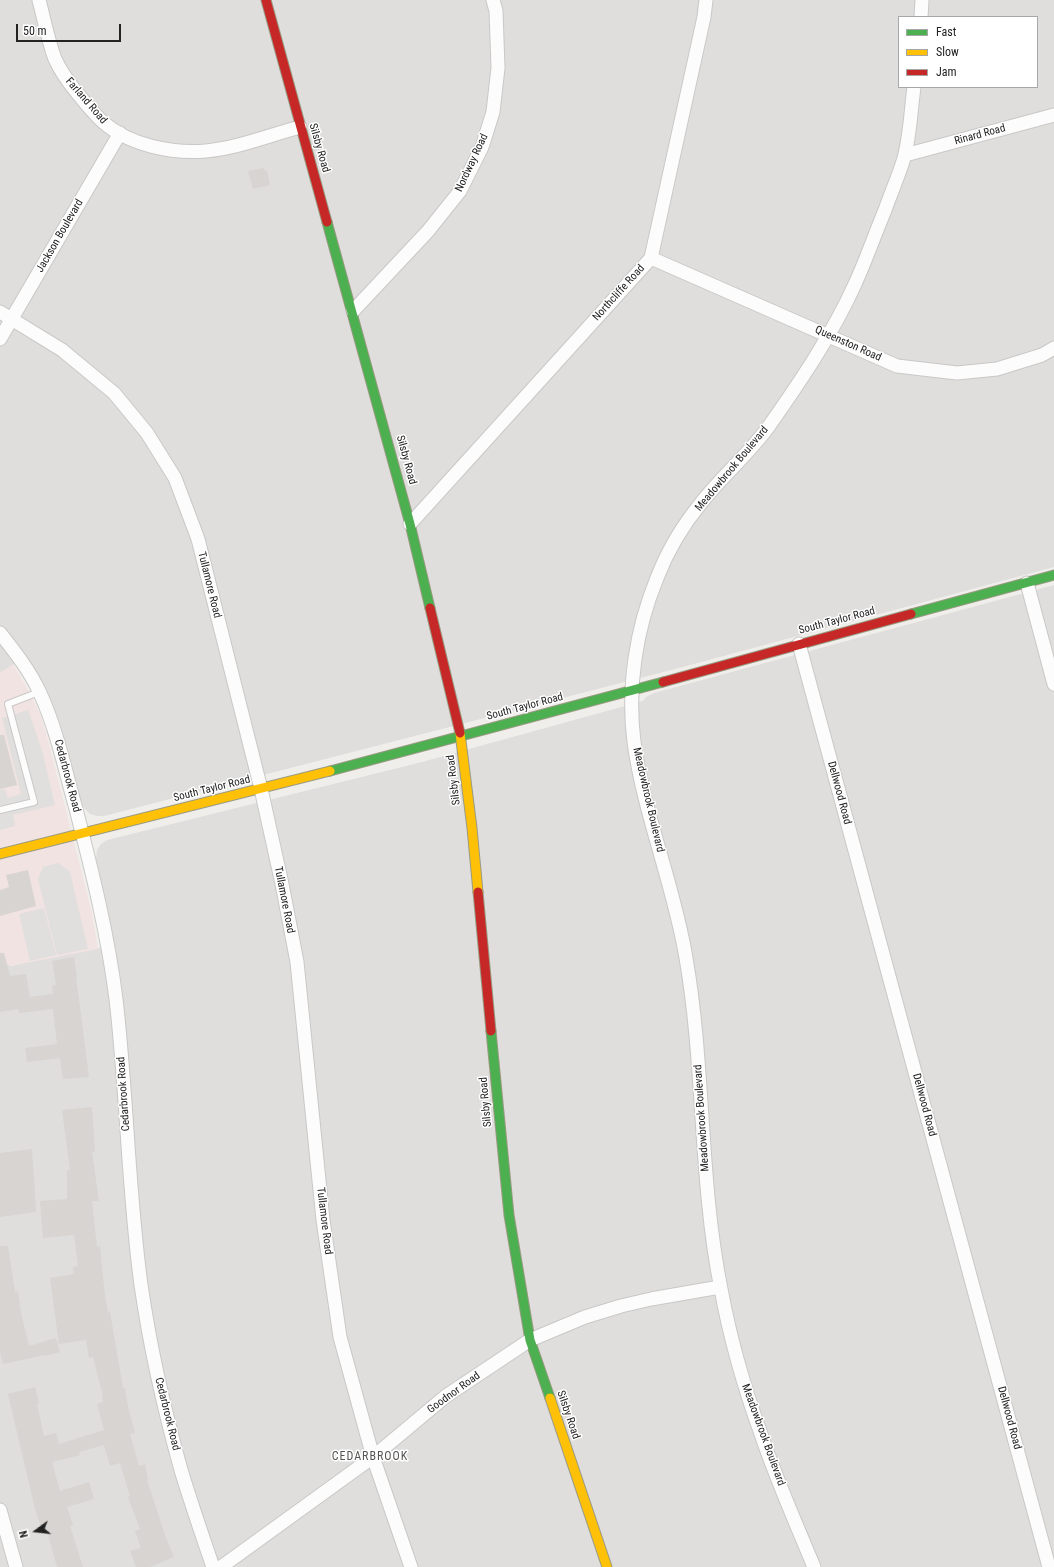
<!DOCTYPE html>
<style>
body{margin:0}
#map{position:relative;width:1054px;height:1567px;overflow:hidden;background:#f0eeeb;font-family:"Roboto Condensed",sans-serif}
canvas{display:block}
.legend{position:absolute;left:898px;top:16px;width:140px;height:72px;box-sizing:border-box;background:#fff;border:1px solid #a7a7a7;margin:0;padding:5px 7px;list-style:none;font-size:12px;color:#222}
.legend li{display:flex;align-items:center;gap:8px;height:20px}
.legend b{width:20px;border:1px solid #a7a7a7}
.north{position:absolute;left:16px;top:1511px;width:40px;height:40px;-webkit-text-stroke:3px #fff;paint-order:stroke;rotate:255deg;font-size:11px;font-weight:700;line-height:16px;text-align:center;color:#222}
.north::after{content:'';display:block;margin:auto;width:14px;height:18px;background:#222;clip-path:polygon(50% 0,100% 100%,50% 72%,0 100%)}
.scale{position:absolute;left:16px;top:24px;width:105px;height:18px;box-sizing:border-box;border:2px solid #222;border-top:0;padding-left:5px;font-size:12px;line-height:14px;white-space:nowrap;color:#222;-webkit-text-stroke:3px #fff;paint-order:stroke}
</style>
<div id="map">
<canvas width="1054" height="1567"></canvas>
<ul class="legend">
<li><b style="height:5px;background:#4caf50"></b>Fast</li>
<li><b style="height:5px;background:#ffc107"></b>Slow</li>
<li><b style="height:5px;background:#c62828"></b>Jam</li>
</ul>
<div class="north">N</div>
<div class="scale">50 m</div>
</div>
<script>
const c = document.querySelector('canvas').getContext('2d');
c.lineJoin = 'round';
function fill(path, color) { c.fillStyle = color; c.fill(path, 'evenodd'); }
function strokePath(path, color, width, dash) { c.strokeStyle = color; c.lineWidth = width; c.lineCap = dash ? 'butt' : 'round'; c.setLineDash(dash || []); c.stroke(path); }
function write(font, color, halo, rows, align = 'center') {
  c.font = font + ' "Roboto Condensed",sans-serif'; c.lineWidth = 3; c.setLineDash([]); c.textBaseline = 'middle'; c.strokeStyle = halo; c.fillStyle = color; for (const [text, x, y, turn = 0] of rows) {
    c.save(); c.translate(x, y); c.rotate((+turn || 0) * Math.PI / 180); c.textAlign = isNaN(turn) ? turn : align; if (halo) c.strokeText(text, 0, 0); c.fillText(text, 0, 0); c.restore();
  }
}
fill(new Path2D(`
 M0,0H1054V567L679,668L104,816H97L90,814L84,808L80,800L59,721L48,694L27,657L0,673ZM899,17H1037V87H899Z
 M1054,585V1567H0V956L10,966L113,945L96,858L97,850L101,844L107,840L422,762L643,701L646,697L654,693Z`), '#dfdedc');
fill(new Path2D(`
 M13,664L29,692L40,714L48,740L92,913L98,949L10,966L0,956V673Z`), '#f1e3e1');
fill(new Path2D(`
 M28,710L42,750L55,805L13,815L15,826L0,830V790L5,789L8,798L21,794L2,718Z
 M58,863L67,869L70,872L88,949L57,955L38,879L43,867Z
 M44,908L56,955L30,961L19,914Z`), '#e0dfde');
fill(new Path2D(`
 M264,168L265,171H267L270,185L253,189L248,171Z
 M0,735H4L17,785L0,789Z
 M28,870L36,906L0,916V890L9,887L6,875Z
 M0,953H4L10,976L26,974L30,997L53,994L52,986L56,985L52,961L74,957L77,977H76L89,1077L63,1079L60,1058L27,1062L25,1048L57,1044L53,1009L19,1013L18,1009L0,1012Z
 M92,1107L95,1151L92,1152L99,1201H92L97,1247L100,1246L105,1296L108,1312H110L123,1388H125L128,1407L135,1433L130,1434L139,1466L145,1464L148,1480H147L166,1538L174,1557L150,1567H136L130,1551L141,1548L135,1531L140,1529L128,1497L130,1496L120,1463L110,1466L104,1445L79,1452L80,1455L52,1462L60,1491L89,1482L94,1499L67,1507L73,1525L70,1526L83,1567H57L47,1532L43,1533L35,1509L8,1394L35,1387L39,1403L37,1404L44,1436L56,1433L59,1444L104,1430L97,1404L103,1402L102,1392L93,1357L89,1358L86,1340L59,1344L50,1278L74,1274L73,1267L78,1266L74,1235L43,1238L40,1201L67,1199V1170H70L62,1110Z
 M32,1149L36,1212L0,1217V1153Z
 M0,1246H8L15,1292L18,1291L21,1313L29,1346L56,1338L60,1352L45,1356V1355L3,1364L0,1352Z`), '#d7d4d2');
const lane = new Path2D(`
 M0,810L34,802L8,704L39,692`);
const street = new Path2D(`
 M39,0C44,19 48,40 55,59C61,72 69,83 78,94C86,104 94,114 103,122C129,145 172,154 206,151C238,148 270,135 300,127
 M921,17L922,0
 M905,155L1054,115
 M651,258L897,366L957,373L997,369L1042,355L1054,348
 M353,311L428,231L460,191L482,147L493,112L498,68L496,11L493,0
 M0,312L62,350L114,393L147,433L175,478L198,539L261,789L282,884L297,962L323,1220L340,1337L373,1457L411,1567
 M0,339L120,133
 M410,524L651,258L704,17L706,0
 M1027,583L1054,684
 M0,633C15,652 30,671 40,693C57,730 65,770 76,809C92,871 108,935 116,999C127,1094 128,1190 141,1285C150,1347 164,1409 181,1470C191,1503 202,1535 213,1567
 M799,644L1049,1567
 M0,1510L16,1567
 M221,1567L373,1457L446,1396L530,1340L585,1317L621,1306L651,1299L720,1287
 M814,1567C796,1523 776,1479 761,1434C744,1387 730,1338 721,1289C699,1180 705,1067 686,958C674,885 644,815 634,742C627,687 636,629 657,578C667,552 683,525 701,503C722,476 749,454 769,426C800,382 833,333 855,284C866,260 875,234 885,210C891,193 899,175 904,158C910,136 911,109 914,87`);
const fast = new Path2D(`
 M327,222L410,524L430,608
 M911,614L1054,575
 M330,771L663,682
 M491,1031L509,1215L530,1340L550,1398`);
const slow = new Path2D(`
 M460,733L472,828L478,892
 M0,854L330,771
 M550,1398L607,1567`);
const jam = new Path2D(`
 M266,0L327,222
 M430,608L460,733
 M663,682L911,614
 M478,892L491,1031`);
strokePath(lane, '#c9c8c7', 8);
strokePath(street, '#c9c8c7', 15);
strokePath(fast, '#999a82', 11);
strokePath(slow, '#999a82', 11);
strokePath(jam, '#999a82', 11);
strokePath(lane, '#fdfcfc', 6);
strokePath(street, '#fdfcfc', 13);
strokePath(fast, '#4caf50', 9);
strokePath(slow, '#ffc107', 9);
strokePath(jam, '#c62828', 9);
write('11px', '#222', '#fff', [
 ["Farland Road",86,101,49],
 ["Rinard Road",980,135,-15],
 ["Silsby Road",319,148,74],
 ["Nordway Road",472,163,-65],
 ["Jackson Boulevard",60,236,-60],
 ["Northcliffe Road",619,293,-48],
 ["Queenston Road",848,344,24],
 ["Silsby Road",406,460,75],
 ["Meadowbrook Boulevard",732,469,-50],
 ["Tullamore Road",209,585,76],
 ["South Taylor Road",837,621,-15],
 ["South Taylor Road",525,707,-15],
 ["Cedarbrook Road",67,776,75],
 ["Silsby Road",454,780,-97],
 ["South Taylor Road",212,789,-14],
 ["Dellwood Road",839,793,75],
 ["Meadowbrook Boulevard",648,800,77],
 ["Tullamore Road",284,900,79],
 ["Cedarbrook Road",124,1094,-94],
 ["Silsby Road",486,1102,-95],
 ["Dellwood Road",924,1105,75],
 ["Meadowbrook Boulevard",702,1118,-94],
 ["Tullamore Road",324,1221,83],
 ["Goodnor Road",454,1393,-36],
 ["Cedarbrook Road",167,1414,76],
 ["Silsby Road",568,1415,71],
 ["Dellwood Road",1009,1418,75],
 ["Meadowbrook Boulevard",763,1435,70]
]);
c.letterSpacing = '1px';
write('12px', '#555', '#fff', [
 ["CEDARBROOK",370,1457]
]);
c.letterSpacing = '0px';
</script>
